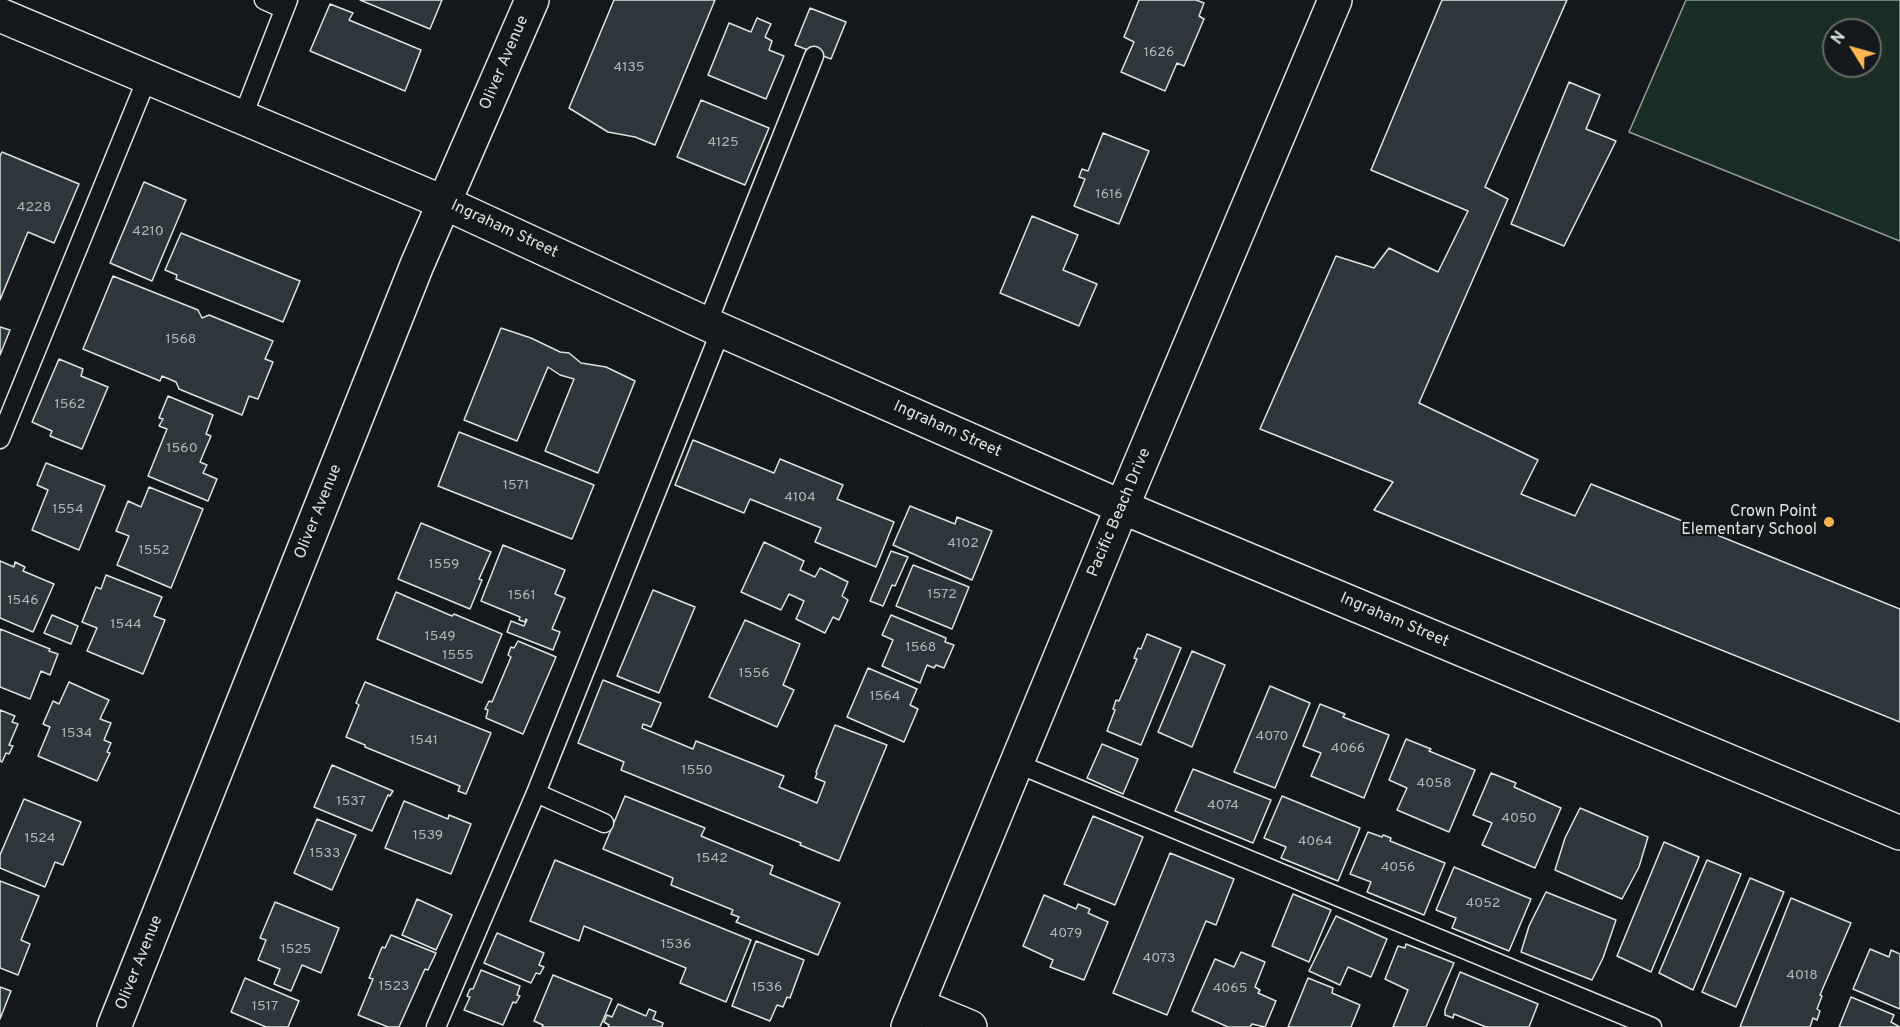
<!DOCTYPE html>
<style>
body{margin:0}
#map{position:relative;width:1900px;height:1027px;overflow:hidden;background:#14181c;font-family:Overpass,sans-serif}
canvas{display:block}
.north{position:absolute;left:1822px;top:18px;width:60px;height:60px;box-sizing:border-box;background:#14181c;border:2px solid #626a69;border-radius:50%;rotate:307deg;font-size:16px;font-weight:700;line-height:24px;text-align:center;color:#d8e6dc}
.north::after{content:'';display:block;margin:auto;width:21px;height:27px;background:#ffb74d;clip-path:polygon(50% 0,100% 100%,50% 72%,0 100%)}
</style>
<div id="map">
<canvas width="1900" height="1027"></canvas>
<div class="north">N</div>
</div>
<script>
const c = document.querySelector('canvas').getContext('2d');
c.lineJoin = 'round';
function fill(path, color) { c.fillStyle = color; c.fill(path, 'evenodd'); }
function strokePath(path, color, width, dash) { c.strokeStyle = color; c.lineWidth = width; c.lineCap = dash ? 'butt' : 'round'; c.setLineDash(dash || []); c.stroke(path); }
function write(font, color, halo, rows, align = 'center') {
  c.font = font + ' Overpass,sans-serif'; c.lineWidth = 4.5; c.setLineDash([]); c.textBaseline = 'middle'; c.strokeStyle = halo; c.fillStyle = color; for (const [text, x, y, turn = 0] of rows) {
    c.save(); c.translate(x, y); c.rotate((+turn || 0) * Math.PI / 180); c.textAlign = isNaN(turn) ? turn : align; if (halo) c.strokeText(text, 0, 0); c.fillText(text, 0, 0); c.restore();
  }
}
const green = new Path2D(`
 M1686,0H1900V241L1629,132ZM1834,30H1870V66H1834Z`);
fill(green, '#1a2d24');
strokePath(green, '#939e99', 1.5);
const building = new Path2D(`
 M360,0H442L430,29Z
 M614,0H715L655,145L635,137L608,132L569,108Z
 M1139,0H1196L1204,3L1199,16L1204,19L1184,66L1177,63L1165,91L1121,72L1134,42L1124,37Z
 M1442,0H1567L1485,187L1508,199L1419,403L1538,460L1521,494L1575,516L1591,484L1900,609V722L1374,510L1393,482L1260,429L1336,256L1374,268L1389,248L1438,272L1468,211L1371,170Z
 M330,4L353,13L349,20L421,50L405,91L310,51Z
 M810,8L846,22L831,59L795,45Z
 M757,18L771,24L765,37L772,41L769,50L784,56L766,99L708,75L729,23L751,32Z
 M1569,82L1600,95L1586,129L1616,141L1564,246L1511,224Z
 M701,100L769,128L745,185L677,157Z
 M1103,133L1149,151L1119,224L1074,206L1085,179L1079,177L1082,169L1088,171Z
 M2,152L79,184L54,243L28,232L0,300V156Z
 M144,182L186,200L152,281L110,263Z
 M1032,216L1078,235L1063,270L1097,284L1079,326L1000,293Z
 M181,233L300,281L283,322L176,279L177,275L165,270Z
 M113,276L198,310L202,318L209,315L273,341L265,359L273,362L258,399L249,396L242,415L179,389L176,382L162,376L160,381L83,349Z
 M0,327L10,330L0,355Z
 M501,328L531,338L560,352L569,353L581,363L606,367L635,381L598,473L545,451L574,379L560,375L548,367L517,441L464,420Z
 M59,359L83,369L81,376L108,387L82,449L50,436L52,431L32,422Z
 M168,396L213,415L206,434L211,436L200,462L207,465L203,473L217,479L208,501L148,476L167,429L159,426L163,419L159,418Z
 M459,432L594,485L572,539L438,486Z
 M693,440L774,473L780,459L843,485L837,499L894,522L876,567L815,542L821,528L750,499L744,513L675,485Z
 M46,463L105,486L79,550L32,530L48,490L37,485Z
 M149,487L203,509L171,588L117,565L129,536L116,531L128,501L141,507Z
 M910,506L955,524L957,517L992,531L972,580L893,545Z
 M421,523L491,552L479,579L482,580L470,609L398,579Z
 M764,542L804,561L800,570L815,577L820,568L848,582L842,596L848,600L839,620L833,617L825,633L796,619L804,601L789,594L781,610L741,592Z
 M503,545L565,570L555,594L565,598L552,629L560,632L553,650L507,632L511,621L524,626L527,620L526,619L525,622L519,620L520,617L481,601Z
 M891,551L908,557L895,586L892,585L883,606L870,601Z
 M0,561L14,567L15,562L25,567L23,571L54,584L33,632L0,618Z
 M913,565L969,587L952,629L896,606Z
 M106,575L162,597L154,616L165,620L143,674L87,651L97,628L82,622L96,587L101,589Z
 M653,590L695,607L659,693L617,676Z
 M396,592L452,616L454,614L502,634L482,683L377,639Z
 M52,615L78,626L71,644L44,633Z
 M891,615L946,638L945,642L954,645L944,668L936,665L934,668L927,665L920,683L882,666L893,640L882,635Z
 M745,620L800,644L783,685L794,690L777,727L709,697Z
 M0,629L50,649L49,651L58,654L50,675L41,671L30,699L0,687Z
 M1147,634L1181,648L1141,745L1107,731L1115,710L1113,709L1116,700L1119,701L1137,659L1134,658L1138,648L1141,649Z
 M518,641L556,657L523,734L486,718L488,710L485,709L489,701L492,702L511,657L508,655L511,647L514,648Z
 M1192,651L1225,665L1192,747L1158,732Z
 M868,668L917,689L910,705L918,709L904,742L847,717Z
 M603,680L661,703L651,727L643,724L642,728L693,749L696,741L784,776L779,787L817,803L825,782L815,778L817,773L816,772L835,725L887,745L839,861L800,845L801,843L621,770L624,762L578,743Z
 M69,682L109,700L100,719L111,723L104,740L111,743L107,752L110,753L97,781L38,756L50,727L43,724L53,701L59,704Z
 M365,682L491,733L466,794L458,791L460,786L365,747V745L346,737L359,705L356,703Z
 M1270,686L1310,703L1275,788L1234,772Z
 M1320,704L1345,714L1343,717L1389,735L1364,798L1311,776L1321,753L1303,746Z
 M0,710L15,716L12,722L18,724L9,745L13,746L9,754L6,753L2,762L0,761Z
 M1406,739L1431,749L1429,751L1475,770L1449,832L1397,810L1407,788L1389,780Z
 M1102,744L1138,759L1123,794L1087,778Z
 M332,765L393,791L390,796L388,795L372,831L314,807Z
 M1193,769L1271,800L1253,843L1175,811Z
 M1491,773L1516,783L1514,787L1561,808L1535,868L1482,845L1492,823L1473,815Z
 M625,796L705,828L701,836L773,866L770,874L840,903L818,955L736,922L739,917L731,914L733,910L671,885L673,878L603,849Z
 M1282,796L1360,828L1338,881L1281,858L1286,847L1264,838Z
 M24,799L81,822L63,865L55,862L45,887L0,868V855Z
 M404,801L448,819L449,815L471,824L451,874L385,848Z
 M1580,808L1648,837L1639,867L1622,899L1555,870L1565,838Z
 M1093,816L1143,837L1115,905L1064,884Z
 M317,819L356,835L332,890L294,873Z
 M1368,832L1382,837L1383,835L1391,838L1390,841L1445,863L1424,915L1367,892L1371,882L1350,874Z
 M1664,842L1699,857L1651,972L1617,956Z
 M1170,853L1234,879L1216,925L1206,921L1167,1015L1113,993Z
 M555,860L751,940L726,1002L680,983L686,968L584,926L579,941L530,921Z
 M1707,860L1741,874L1693,990L1659,973Z
 M1454,867L1531,899L1509,951L1452,928L1456,918L1436,910Z
 M1750,878L1784,892L1736,1007L1702,992Z
 M0,881L39,896L21,940L30,944L18,975L0,968Z
 M1546,892L1616,920L1603,958L1592,980L1521,952L1529,926Z
 M1293,894L1331,910L1309,962L1272,946Z
 M1044,895L1076,909L1078,904L1090,909L1088,913L1108,922L1084,980L1050,967L1053,960L1023,946Z
 M1791,898L1851,923L1820,995L1822,996L1817,1009L1820,1011L1817,1020L1813,1018L1810,1027H1740Z
 M417,899L452,915L436,950L402,935Z
 M275,902L339,928L321,973L302,965L291,991L274,984L280,969L258,960L266,940L260,938Z
 M1336,916L1387,939L1371,977L1348,967L1340,985L1309,971Z
 M497,933L544,953L539,965L544,967L540,974L536,973L531,983L484,963Z
 M391,935L436,953L428,970L425,969L399,1027H388L358,1015L373,979L369,978L382,947L385,948Z
 M756,941L804,960L790,998L787,997L783,1007L777,1005L770,1021L732,1006Z
 M1406,944L1454,963L1426,1027H1393L1408,990L1385,979L1398,946L1405,948Z
 M1870,949L1889,957L1891,950L1900,954V1009L1853,989Z
 M1241,952L1265,962L1255,987L1260,990L1258,993L1276,1001L1265,1027L1252,1024L1250,1027H1228L1192,1011L1215,959L1234,967Z
 M481,970L520,986L517,995L520,996L516,1003L513,1002L503,1025L464,1010L470,997L467,996L470,989H473Z
 M1460,972L1538,1004L1529,1027H1486L1454,1014L1453,1018L1445,1015V1010Z
 M553,975L612,999L600,1027H542L543,1025L534,1021Z
 M245,978L299,1001L288,1027H266L231,1012Z
 M1308,978L1333,988L1332,993L1360,1005L1351,1027H1288Z
 M0,987L11,991L0,1019Z
 M1851,997L1894,1015L1891,1022L1900,1027H1839Z
 M618,1004L646,1016L649,1009L656,1012L653,1019L663,1023L662,1027H608L609,1025L604,1022L607,1015L612,1017Z`);
fill(building, '#2c363c');
strokePath(building, '#d8e6dc', 1.5);
const service = new Path2D(`
 M264,0L284,9
 M243,116L288,0
 M707,324L814,56
 M0,439L148,76
 M1018,764L1652,1027
 M536,793L604,823
 M436,1027L536,793L721,330`);
const minor = new Path2D(`
 M917,1005L970,1027
 M114,1027L417,265L532,0`);
const tertiary = new Path2D(`
 M908,1027L1122,507L1335,0`);
const primary = new Path2D(`
 M0,15L445,203L707,324L1122,507L1900,833`);
strokePath(service, '#d8e6dc', 21);
strokePath(minor, '#d8e6dc', 36);
strokePath(tertiary, '#d8e6dc', 36);
strokePath(primary, '#d8e6dc', 36);
strokePath(service, '#14181c', 18);
strokePath(minor, '#14181c', 33);
strokePath(tertiary, '#14181c', 33);
strokePath(primary, '#14181c', 33);
for (const [x, y, r, color] of [
 [1829,522,6,"#ffb74d"]
]) { const dot = new Path2D(); dot.arc(x, y, r, 0, 2 * Math.PI); c.fillStyle = color; c.fill(dot); strokePath(dot, '#14181c', 2); }
write('14px', '#adbab4', null, [
 ["1626",1159,53],
 ["4135",629,68],
 ["4125",723,143],
 ["1616",1109,195],
 ["4228",34,208],
 ["4210",148,232],
 ["1568",181,340],
 ["1562",70,405],
 ["1560",182,449],
 ["1571",516,486],
 ["4104",800,498],
 ["1554",68,510],
 ["4102",963,544],
 ["1552",154,551],
 ["1559",444,565],
 ["1572",942,595],
 ["1561",522,596],
 ["1546",23,601],
 ["1544",126,625],
 ["1549",440,637],
 ["1568",921,648],
 ["1555",458,656],
 ["1556",754,674],
 ["1564",885,697],
 ["1534",77,734],
 ["4070",1272,737],
 ["1541",424,741],
 ["4066",1348,749],
 ["1550",697,771],
 ["4058",1434,784],
 ["1537",351,802],
 ["4074",1223,806],
 ["4050",1519,819],
 ["1539",428,836],
 ["1524",40,839],
 ["4064",1315,842],
 ["1533",325,854],
 ["1542",712,859],
 ["4056",1398,868],
 ["4052",1483,904],
 ["4079",1066,934],
 ["1536",676,945],
 ["1525",296,950],
 ["4073",1159,959],
 ["4018",1802,976],
 ["1523",394,987],
 ["1536",767,988],
 ["4065",1230,989],
 ["1517",265,1007]
]);
write('16px', '#d8e6dc', '#14181c', [
 ["Oliver Avenue",505,63,-67],
 ["Ingraham Street",504,230,25],
 ["Ingraham Street",947,430,24],
 ["Oliver Avenue",319,512,-68],
 ["Pacific Beach Drive",1120,513,-67],
 ["Ingraham Street",1394,621,23],
 ["Oliver Avenue",140,963,-68]
]);
write('16px', '#d8e6dc', '#14181c', [
 ["Crown Point",1817,513],
 ["Elementary School",1817,531]
], 'right');
</script>
